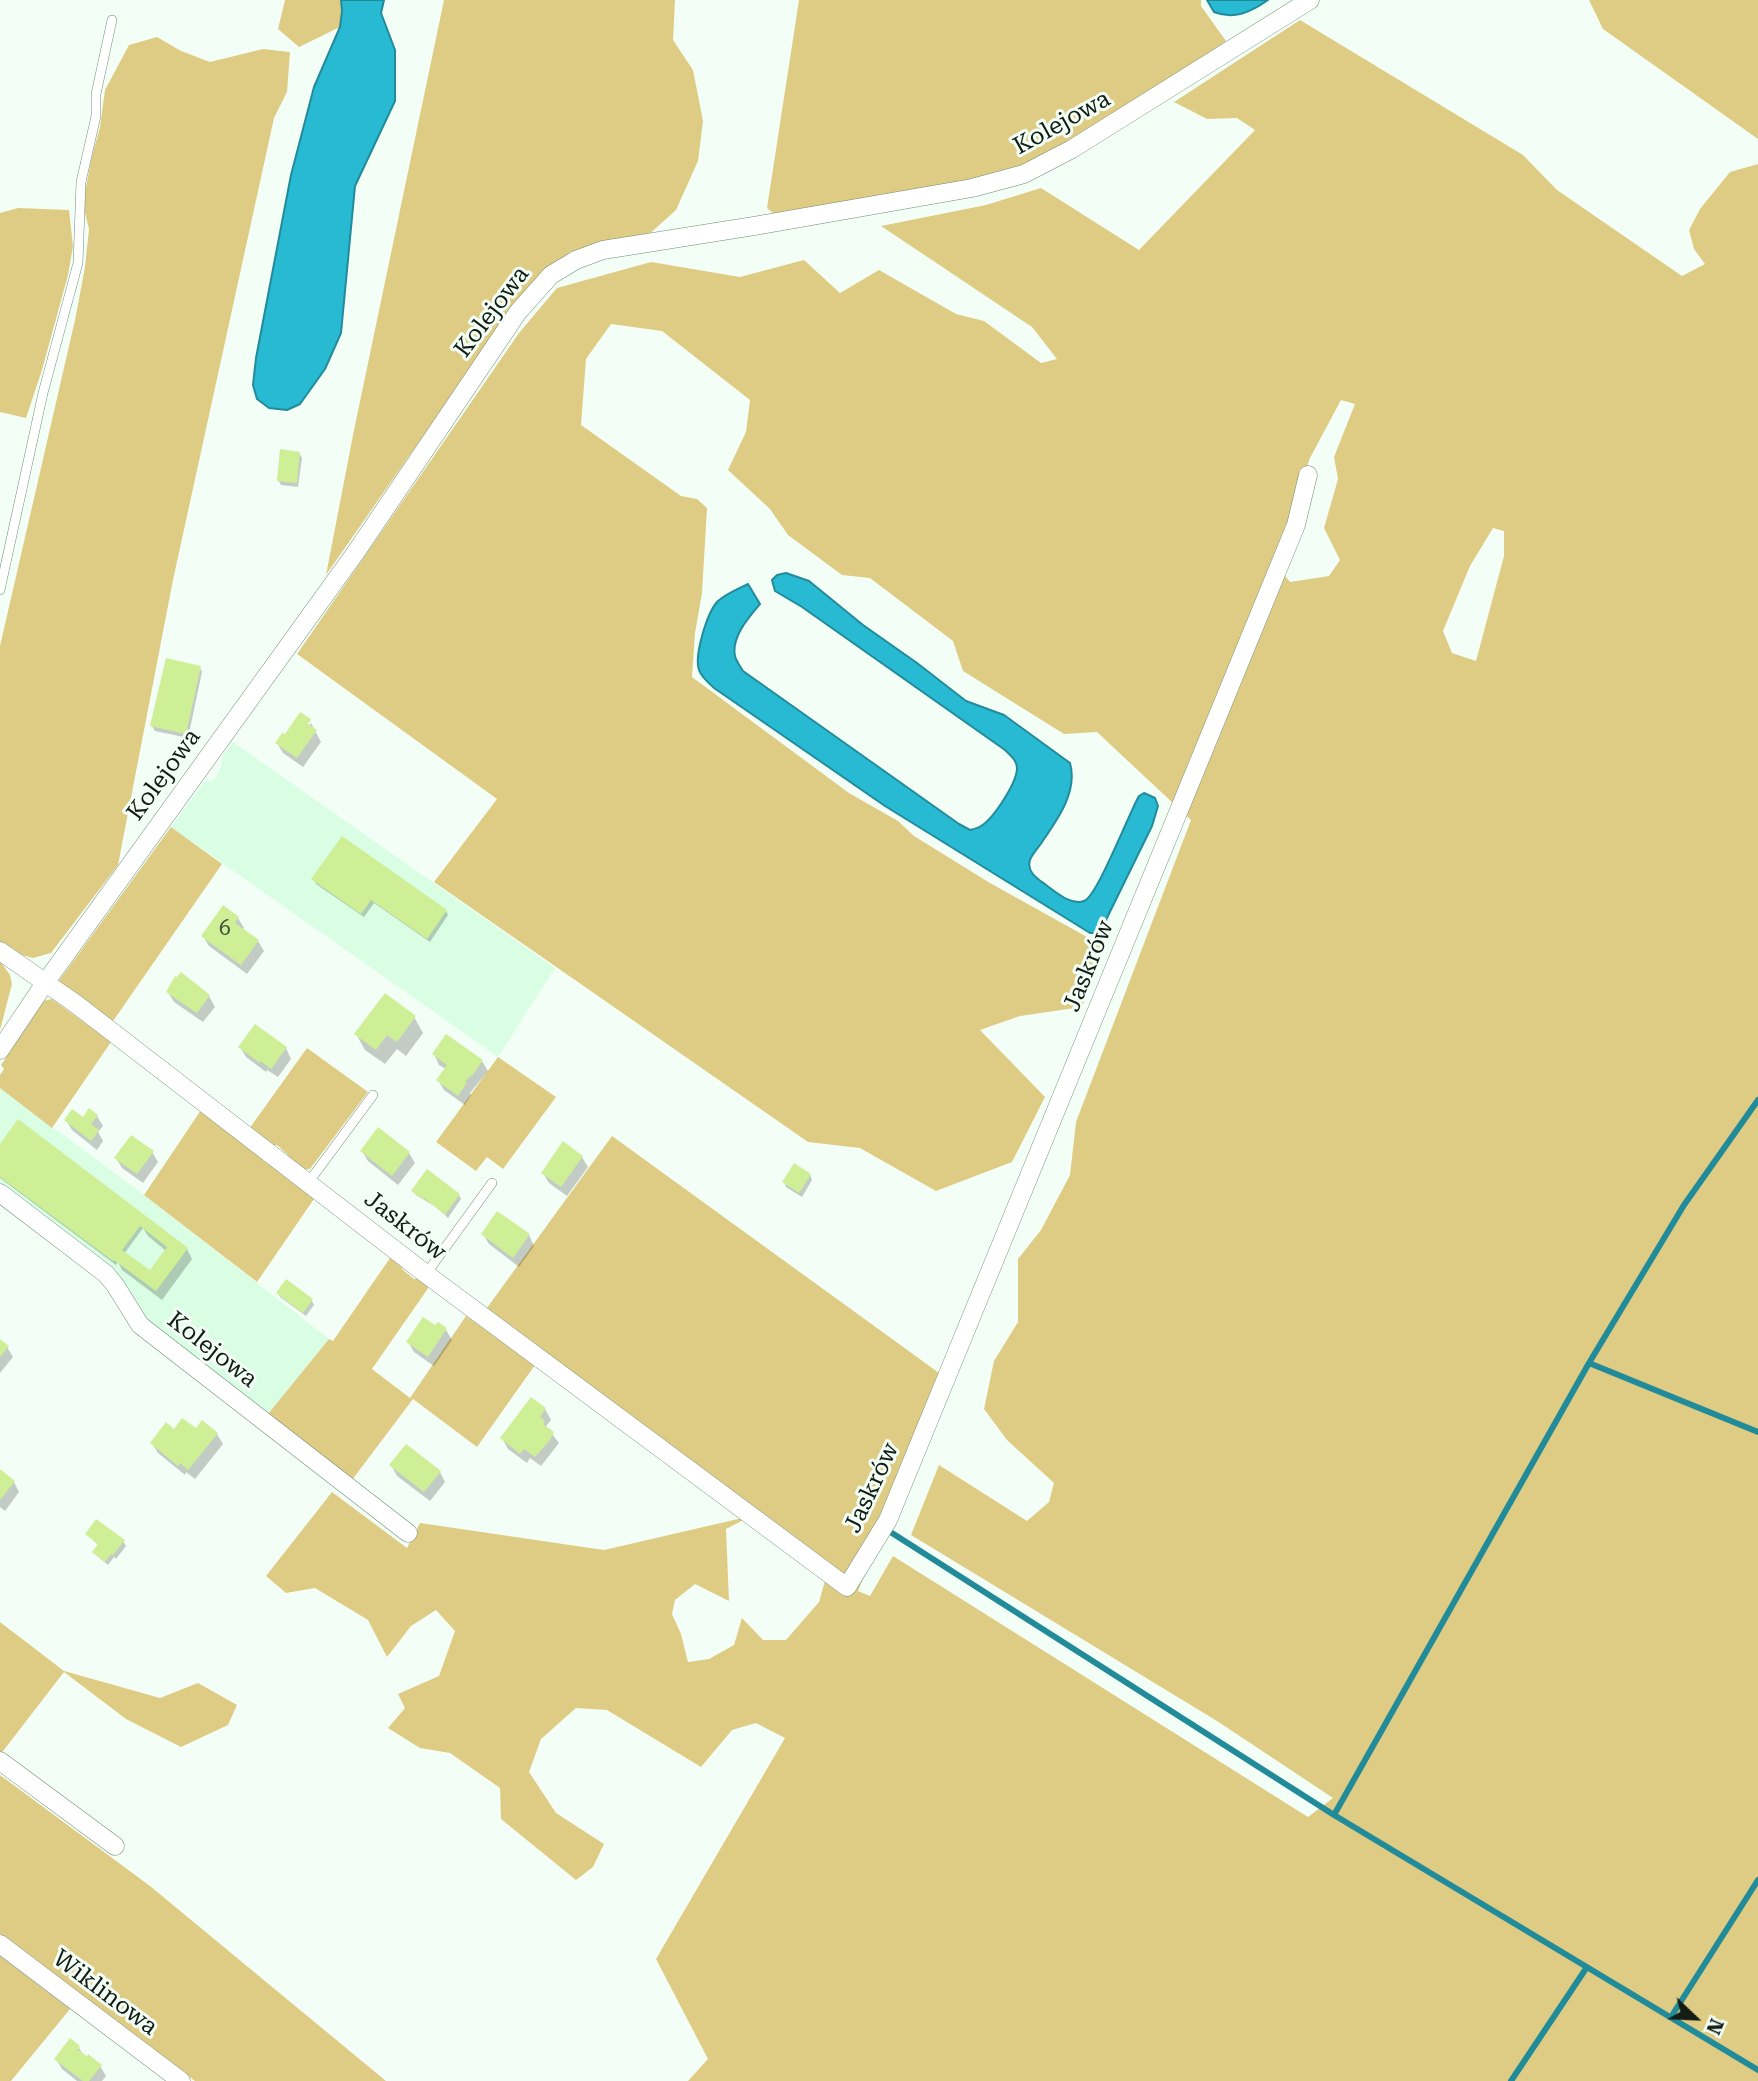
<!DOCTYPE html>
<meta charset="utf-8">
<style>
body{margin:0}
#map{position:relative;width:1758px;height:2081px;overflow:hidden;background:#f3fff6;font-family:"Roboto Serif",serif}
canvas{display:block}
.north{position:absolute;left:1660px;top:1983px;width:70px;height:70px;-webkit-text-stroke:5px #f3fff6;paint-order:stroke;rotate:113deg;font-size:19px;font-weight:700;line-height:28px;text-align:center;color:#131d16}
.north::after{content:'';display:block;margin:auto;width:24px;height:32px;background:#131d16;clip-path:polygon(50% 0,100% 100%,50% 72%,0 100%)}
</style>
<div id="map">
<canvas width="1758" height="2081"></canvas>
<div class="north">N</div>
</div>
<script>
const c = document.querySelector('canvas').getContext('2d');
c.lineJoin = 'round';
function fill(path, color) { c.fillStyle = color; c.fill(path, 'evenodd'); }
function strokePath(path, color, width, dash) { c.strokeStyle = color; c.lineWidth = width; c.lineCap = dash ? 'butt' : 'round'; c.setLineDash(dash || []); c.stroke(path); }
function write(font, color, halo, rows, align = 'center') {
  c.font = font + ' "Roboto Serif",serif'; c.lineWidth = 6; c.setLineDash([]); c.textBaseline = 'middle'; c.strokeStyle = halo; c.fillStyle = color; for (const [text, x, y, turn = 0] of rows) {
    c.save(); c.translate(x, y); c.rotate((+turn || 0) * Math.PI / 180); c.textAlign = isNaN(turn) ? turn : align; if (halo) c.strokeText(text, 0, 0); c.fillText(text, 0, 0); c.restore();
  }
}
fill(new Path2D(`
 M233,742L555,968L498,1057L171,827L204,782L214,780L222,765V757Z
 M0,1088L144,1195L329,1339L268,1414L138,1313L0,1185Z`), '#d9fee3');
fill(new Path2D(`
 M285,0H341L342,11L340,27L299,47L278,29Z
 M444,0H675L673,40L693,70L703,121L698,161L676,210L646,237L608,242L570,252L545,273L513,307L326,575L354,430Z
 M799,0H1201V6L1226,41L1064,152L981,183L776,216L767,208Z
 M1589,0H1758V139L1603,29Z
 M1300,20L1523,155L1557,190L1682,276L1705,264L1694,249L1689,230L1700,209L1730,172L1758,164V2081H688L708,2059L656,1959L785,1738L756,1723L732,1730L701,1767L607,1710L576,1708L541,1739L529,1772L556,1813L604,1844L593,1867L576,1880L501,1819L500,1788L450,1753L420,1748L388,1728L405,1708L398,1694L439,1676L455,1631L436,1610L411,1626L387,1657L368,1620L315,1588L286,1593L266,1576L332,1492L407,1548L420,1523L604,1550L751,1516L484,1312L612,1136L946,1378L858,1591L870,1596L893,1556L1308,1817L1333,1798L1217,1721L911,1535L939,1465L1027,1521L1049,1502L1054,1483L1007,1440L984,1409L994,1361L1018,1322V1259L1041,1230L1070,1175L1076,1122L1191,820L1097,732L1064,734L963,671L953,641L870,578L842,575L788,535L770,509L728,470L746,432L750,400L662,331L611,324L586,359L581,425L681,496L697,499L707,508L702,593L695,633L692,677L849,793L898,821L914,836L990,883L1105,947L1082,1007L1020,1016L980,1030L1045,1097L1012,1162L936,1191L860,1148L808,1142L434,882L497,799L297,654L519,333L557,288L651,262L740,277L804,260L840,293L879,270L956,314L984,321L1041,363L1057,359L1032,327L881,226L986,205L1041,188L1139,250L1255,130L1237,118L1207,119L1174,102ZM1341,400L1355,404L1334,457L1338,479L1324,528L1340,560L1329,576L1290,582L1277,566L1297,495L1310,458ZM1493,528L1504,531V556L1476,661L1452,653L1443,631L1470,566ZM751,1516L828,1570L819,1602L786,1640H763L742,1618L734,1645L709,1659L688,1662L681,1634L672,1614L675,1600L695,1584L729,1601L726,1529Z
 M157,37L181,51L210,62L263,49L290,52L287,92L274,118L173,580L118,865L51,953L33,958L18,954L0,942V646L75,320L85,267L89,229L84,209L86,187L92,156L100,127L105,90L129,45Z
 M18,208L69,210L73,246L68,275L42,370L26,418L0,412V213Z
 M171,827L222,864L111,1024L58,982Z
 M0,961L10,975L12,984L0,1030Z
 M52,999L111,1042L52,1128L0,1088V1075L4,1069L1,1065L43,1001Z
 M307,1048L368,1092L310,1169L302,1170L290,1161L288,1155L277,1145H269L249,1129Z
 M498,1057L556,1097L503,1169L487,1157L476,1171L436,1142Z
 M201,1110L256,1151C262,1164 273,1165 283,1172C295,1179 305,1188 316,1196L257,1282L144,1195Z
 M392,1255L401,1262L402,1269L414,1279L422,1277L431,1284L372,1369L410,1398L466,1316L535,1365L477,1447L413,1399L352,1480L268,1414L329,1339L333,1341Z
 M0,1622L64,1671L160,1698L198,1683L237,1705L228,1725L181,1747L126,1719L64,1672L0,1755Z
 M0,1775L150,1886L386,2081H195L0,1934Z
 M0,1956L70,2009L11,2081H0Z`), '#dfcc84');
const water = new Path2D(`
 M341,0H384L381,13L395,50V101L355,186L341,333L325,369L300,404L287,410L269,408L257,399L253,385L256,358L291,175L314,87L340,27L342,11Z
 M1207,0H1268C1251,12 1234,20 1214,12Z
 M786,573L809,581L863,625L917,663L966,701L1004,715L1070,763C1078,791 1058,819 1042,842C1039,847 1032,854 1030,860C1026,872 1038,879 1046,885C1056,892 1071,906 1084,901C1097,897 1129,813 1139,796L1144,793L1155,798L1158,806L1152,826L1102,928L1096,933H1090L885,806L714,688C708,682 702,678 699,670C694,656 707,612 718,601C727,593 738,589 748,584L760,604C749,617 731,637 735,656C736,661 740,666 743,671L959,824L970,830C974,829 978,828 981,826C993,819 1017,783 1017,768C1017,760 1010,755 1005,750L802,607L775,591L772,580L777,575Z`);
fill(water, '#28bad2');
strokePath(water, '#228b9a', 2);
fill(new Path2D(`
 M299,453L302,458L298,487L281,485L278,480Z
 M200,668L202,672L188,738L155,731L152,726Z
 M301,714L311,722H307L301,730L304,732L311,723L321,742L303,767L283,753L277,743L283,735L285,737Z
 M314,879L446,911L448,915L430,942L374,903L364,917L316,884Z
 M238,918L244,928L243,930L258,941L264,951L247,974L209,946L203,936Z
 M182,974L209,996L215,1007L203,1022L174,1002L168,992Z
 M414,1017L423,1033L406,1056L397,1049L385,1064L365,1050L356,1034Z
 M240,1047L286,1048L291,1059L278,1077L267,1070L266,1072L246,1057Z
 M434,1054L482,1061L488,1071L470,1093L471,1095L465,1105L444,1090L438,1080L446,1069L439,1065Z
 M97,1116L103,1126L98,1132L103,1141L97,1150L72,1130L66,1120H83Z
 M0,1147L187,1249L192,1259L162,1300L122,1270L118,1262L116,1265L0,1178ZM143,1228L148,1236L166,1251L150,1273L124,1254Z
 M362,1151L409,1153L415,1163L398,1185L368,1161Z
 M152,1152L158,1162L143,1183L122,1168L116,1158Z
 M582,1157L588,1167L567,1196L549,1183L543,1173Z
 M810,1175L812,1180L802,1197L786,1187L784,1182Z
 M413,1191L459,1195L461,1199L448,1218L436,1207L416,1195Z
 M483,1234L529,1235L534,1246L519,1267L489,1244Z
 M278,1293L312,1301L314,1305L306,1316L280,1297Z
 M436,1328L446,1330L452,1340L434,1366L414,1352L408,1342Z
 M0,1340L7,1347L13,1357L0,1373Z
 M545,1409L551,1420L546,1426L559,1443L541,1466L530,1458L527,1463L508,1449L502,1438Z
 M174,1431H196L217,1434L223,1444L195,1479L186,1472L185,1475L158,1453L152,1443Z
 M391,1465L440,1472L445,1482L430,1501L397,1476Z
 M0,1472L14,1482L19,1492L5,1511L0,1507Z
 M87,1534L123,1541L126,1546L116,1559L114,1557L108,1565L97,1556L94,1552L99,1546Z
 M79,2048L84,2056L100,2066L106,2076L102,2081H77L62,2069L56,2059Z`), '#0003');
strokePath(new Path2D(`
 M1589,1363L1758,1432
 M892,1533L1334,1815L1758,2070
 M1334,1815L1589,1363L1684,1205L1758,1100
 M1671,2017L1758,1880
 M1511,2081L1587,1967`), '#228b9a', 6);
fill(new Path2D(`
 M280,449L300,452L297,483L277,481Z
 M166,658L201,666L186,734L150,726Z
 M300,712L311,719L308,724L317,730L297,758L275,743L282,733L285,734Z
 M342,836L447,910L427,939L371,900L361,914L311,879Z
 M223,905L239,917L235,923L259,940L241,965L201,936Z
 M181,972L210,995L197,1013L166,992L175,976L177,977Z
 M385,993L416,1016L397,1042L387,1035L376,1050L354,1034Z
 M255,1024L287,1047L271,1069L261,1061L260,1063L238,1047Z
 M446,1034L483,1060L472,1076L471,1075L465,1082L467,1083L458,1096L436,1080L447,1065L432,1054Z
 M89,1108L98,1115L91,1124L99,1130L91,1141L64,1120L72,1109L83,1117Z
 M18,1119L188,1248L156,1291L114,1260L113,1261L0,1177V1144ZM140,1226L167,1247L150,1270L122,1250Z
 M378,1127L410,1152L392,1176L360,1151Z
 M131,1135L154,1151L137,1174L114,1158Z
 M563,1141L583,1156L561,1187L541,1173Z
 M794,1163L811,1174L799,1193L782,1182Z
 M427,1169L460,1194L445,1215L424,1198L423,1199L411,1191Z
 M497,1211L530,1234L513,1258L481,1234Z
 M286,1279L313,1299L303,1313L276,1293Z
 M423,1317L435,1325L438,1322L447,1328L428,1357L406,1342Z
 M0,1339L9,1346L0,1357Z
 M531,1397L546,1408L540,1417L545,1421L543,1424L554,1432L550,1440L535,1457L524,1449L520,1454L500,1438Z
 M182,1418L196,1428L202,1420L218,1433L188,1470L180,1463L178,1466L150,1443L166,1422L174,1429Z
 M406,1444L441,1471L424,1492L389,1465Z
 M0,1469L15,1481L0,1500Z
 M96,1519L125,1540L113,1555L111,1554L105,1562L92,1552L98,1544L85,1534Z
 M70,2038L80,2046L78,2050L87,2056L88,2054L102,2065L89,2081H83L54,2059Z`), '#cfef96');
const service = new Path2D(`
 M0,590L43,393L78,263L81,182L96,116V94L112,20
 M308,1183L373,1095
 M426,1274L492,1183`);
const minor = new Path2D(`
 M0,951L76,1004L426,1274L847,1587L888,1520L1296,525L1308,475
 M0,1050L45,983L356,552L518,312L551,275L576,260L603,250L754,226L972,188L1024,174L1072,149L1310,0
 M0,1193L106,1274L115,1285L140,1325L408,1533
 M0,1761L115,1846
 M0,1944L181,2081`);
strokePath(service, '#708b77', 10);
strokePath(minor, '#708b77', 19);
strokePath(service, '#fff', 9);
strokePath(minor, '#fff', 18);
write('21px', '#425236', null, [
 ["6",225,929]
]);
write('24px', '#131d16', '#f3fff6', [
 ["Kolejowa",1062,123,-29],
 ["Kolejowa",492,312,-53],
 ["Kolejowa",164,775,-54],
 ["Jaskrów",1089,966,-68],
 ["Jaskrów",405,1226,38],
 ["Kolejowa",212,1350,38],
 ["Jaskrów",872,1488,-65],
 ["Wiklinowa",105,1993,37]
]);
</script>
